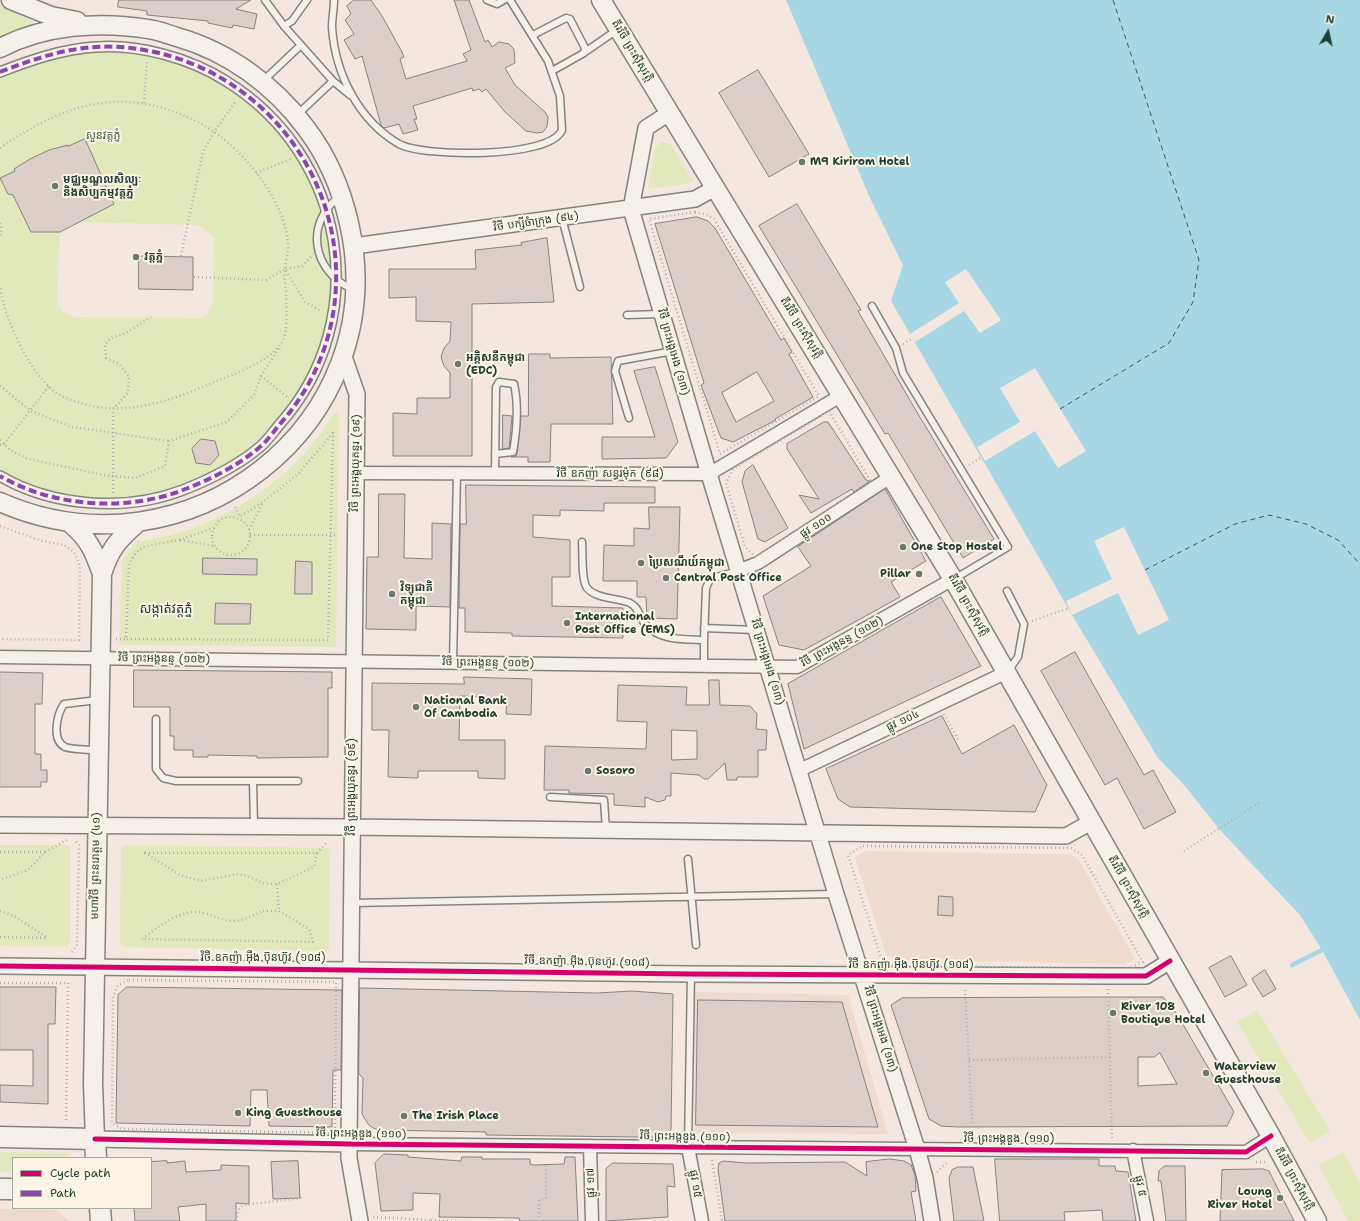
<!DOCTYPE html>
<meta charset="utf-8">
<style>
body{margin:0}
#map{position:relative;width:1360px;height:1221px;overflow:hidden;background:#f4e7df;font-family:"Shantell Sans",sans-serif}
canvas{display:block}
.legend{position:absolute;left:12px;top:1157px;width:140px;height:52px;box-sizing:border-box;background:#fcf5e5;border:1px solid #a4ab9e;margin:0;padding:5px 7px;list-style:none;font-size:12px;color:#1f3d34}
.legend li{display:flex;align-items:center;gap:8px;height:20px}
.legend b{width:20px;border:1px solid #a4ab9e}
.north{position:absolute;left:1308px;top:12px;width:40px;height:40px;-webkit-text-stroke:3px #fcf5e5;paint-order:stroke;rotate:9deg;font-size:11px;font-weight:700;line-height:16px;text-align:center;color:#1f3d34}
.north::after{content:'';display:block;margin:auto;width:14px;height:18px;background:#1f3d34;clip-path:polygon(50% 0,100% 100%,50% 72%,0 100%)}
</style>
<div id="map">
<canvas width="1360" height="1221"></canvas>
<ul class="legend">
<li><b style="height:5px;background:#d6006c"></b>Cycle path</li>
<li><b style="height:5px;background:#8e44ad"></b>Path</li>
</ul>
<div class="north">N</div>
</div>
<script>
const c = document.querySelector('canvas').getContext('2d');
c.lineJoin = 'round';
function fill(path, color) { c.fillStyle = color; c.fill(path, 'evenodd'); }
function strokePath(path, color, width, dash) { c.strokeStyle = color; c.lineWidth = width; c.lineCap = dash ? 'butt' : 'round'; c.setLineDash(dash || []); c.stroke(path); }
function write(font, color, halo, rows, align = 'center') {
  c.font = font + ' "Shantell Sans","Noto Sans Khmer",sans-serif'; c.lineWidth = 4; c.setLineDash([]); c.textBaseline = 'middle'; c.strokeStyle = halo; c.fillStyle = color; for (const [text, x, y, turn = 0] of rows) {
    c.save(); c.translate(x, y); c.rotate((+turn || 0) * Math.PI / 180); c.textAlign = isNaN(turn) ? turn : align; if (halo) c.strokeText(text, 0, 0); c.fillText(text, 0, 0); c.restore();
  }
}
fill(new Path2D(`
 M865,851L1070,854L1078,859L1135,959L1124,964L896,960L886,955L855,857Z
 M694,992L848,995L888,1134L694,1133Z
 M0,1209L57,1210L69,1221H0Z`), '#efdacf');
fill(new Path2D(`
 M0,5L32,21L31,25L0,37Z
 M97,49L147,52L181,61L241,93L283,132L321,200L333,247L335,281L323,346L295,403L260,443L216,474L166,494L113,501L63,497L15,482L0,473V75L47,57ZM78,222L199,225L214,237L213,303L208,314L198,318L74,317L63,312L57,301L60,232Z
 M661,142L670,144L694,181L685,184L648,189L655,148Z
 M335,411L339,414L336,647L119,645L122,561L136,542C150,539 165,537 178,533C240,514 304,469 335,411Z
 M0,845H69L70,848V942L66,947L0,946Z
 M125,845L327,848L330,850L329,948L327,951L122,947L120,943L121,848Z
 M1257,1010L1330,1131L1310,1143L1237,1022Z
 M0,1152L68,1153L69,1158H13V1172H0Z
 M1343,1152L1360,1184V1221H1348L1319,1165Z`), '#e1e8bb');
fill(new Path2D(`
 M786,0H1360V1020L1322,950L1300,915L1219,829L1185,786L1158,758L1072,615L891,301L903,265L870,198Z`), '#a7d6e5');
fill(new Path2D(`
 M966,269L1001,320L980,333L964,311L915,342L910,334L959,303L945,282Z
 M1035,368L1086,451L1058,468L1035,431L985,461L977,447L1020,422L1000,388Z
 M1124,527L1169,620L1138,635L1118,593L1072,615L1066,601L1112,579L1094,541Z`), '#f4e7df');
strokePath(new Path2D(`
 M1292,965L1322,950`), '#a7d6e5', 4.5);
strokePath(new Path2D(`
 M1060,409L1169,343L1193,302L1199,260L1113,0
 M1145,570L1235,524L1269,515L1306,524L1338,540L1360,564`), '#345a58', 1, [5, 4]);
const building = new Path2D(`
 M119,0H251L236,9L257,14L254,29L233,25L232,28L208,23V21L147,15V11L118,7Z
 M354,0H371L382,16L402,52L404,57L400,59L406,79L467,61L463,54L471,50L454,0H469L485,42L488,40L492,47L499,42L509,44L514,49L515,63L505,68L515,85L545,112L548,117L547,127L543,132L537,133L526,131L505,112L486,89L482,92L479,89L473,91L472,88L413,106L417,119H414L418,130L403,134L399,124L384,128L381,125L362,56L355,59L344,40L354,34L345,20L351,14L347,6Z
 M758,70L809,154L769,177L719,93Z
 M85,139L114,204L60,232H31L13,195L8,194L0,178L15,171L14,169L30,159L49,150L68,145V146Z
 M797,204L861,310L858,311L918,414L994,539L963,558L888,433L885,434L759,226Z
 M697,217L708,221L715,228L781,340L784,338L792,352L789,354L813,397L775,419L776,420L733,442L721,438L707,401L701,385L704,383L655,224ZM757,372L774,401L736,422L722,393Z
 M547,238L554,302L472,304V456H393V413L417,414V398H450V373L444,366L441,357L444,348L450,341L451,322L416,321V297L389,298V269H476L475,250L522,245L521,243Z
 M139,256L193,257V290L139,289Z
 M529,354H550V358L611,357L613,424H551L550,462H528V457H511L516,456L517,453L521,416H528Z
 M655,367L678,442L666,458L602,459V437H655L634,371Z
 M503,415L512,416V417L509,448L503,449Z
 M824,422H828L866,480L870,481L854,492L852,489L811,513L799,495L819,499L787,449V444Z
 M201,439L215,441L219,455L210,465L196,463L192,449Z
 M753,465L788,528L765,542L758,539L742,482L745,471Z
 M466,485L655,487V503H604V511L560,510V516L533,515V537L570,540V577H552V606L623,608V638L512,636V633L465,632V608H459L460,524H466Z
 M885,489L926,561L891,582L900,597L804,650L779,645L763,596L811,566L798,547Z
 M379,494H405L404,558L432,559V523L451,524L450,607L416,606V630L366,629L367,557H378Z
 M649,507H680L677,619L647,618L646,597H637V581H603L604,545L634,546V528L649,529Z
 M203,558L257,559V575L203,574Z
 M296,561L312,562V594H295Z
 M941,597L981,666L804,749L788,684Z
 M216,603L251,604L250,624H215Z
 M1075,652L1144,775L1153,770L1176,812L1144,829L1117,778L1105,785L1041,671Z
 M134,670L332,672V688H328V757L257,758V756L208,755V757H193V750H174V736H170V707H134Z
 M0,672L43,673L42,704H35V754H41V770H47V782H41V787H0Z
 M464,677L532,679L531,715L506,714L507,698L460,696L459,740H505V779L478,778V771H418V778L388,777L389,730H372V683L464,684Z
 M709,680H719L720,705L750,706L757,714L756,729L767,730L766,750H758V777H737V780H727L725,763L708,779H704L699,775L671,773V796H666L665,800L658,802L645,797V807L614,805V794L569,793V790H544L545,746L646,749L647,722L617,721L618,685L687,687L686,705H709ZM672,730L697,731V759L672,760Z
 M942,716L962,754L1014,725L1047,785L1035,812L850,807L838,799L826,769Z
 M939,896L953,897V916L938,915Z
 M1231,956L1247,985L1225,997L1209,968Z
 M1265,970L1276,989L1263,997L1252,979Z
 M0,987H56L55,1024H48V1104L0,1102V1085L33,1086V1050H0Z
 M127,987L342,990L341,1070H333L332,1127L269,1126L267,1090H251L250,1126L116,1123L118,995Z
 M360,988L597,993L632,991L673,994L671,1130L663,1137H634L486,1135V1132L380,1130L373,1128L368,1124L362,1114L363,1078L359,1074Z
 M1097,997H1163L1177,1014L1234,1112L1227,1126L958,1127L941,1126L929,1119L891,1005L902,998ZM1160,1053L1177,1084L1138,1086V1057H1154Z
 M698,1000L842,1002L878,1127L696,1125Z
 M384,1154L408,1155V1157L461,1161L462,1157H482V1159H530V1164L534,1165L564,1164L565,1157H575L578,1221H520L519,1218L439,1217L440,1194L413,1193V1210L381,1211L375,1163Z
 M890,1159L904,1161L911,1165L915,1175L916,1191L911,1192L916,1221H725L718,1169L719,1163L723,1161L746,1163L845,1162L867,1176L866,1162Z
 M995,1159H1099V1166H1115L1116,1171L1128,1172L1136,1221H1103L1102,1210L1064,1212L1065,1221H1000Z
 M167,1161V1163L185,1161L186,1172L221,1170V1165L249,1166V1204L236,1203V1221H206V1204L178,1207L180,1221H135L134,1208H151V1162Z
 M298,1161L300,1198L273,1199L271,1162Z
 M613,1163L673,1164L675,1187L667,1186L668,1217L606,1221V1169Z
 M1165,1166H1185L1186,1221H1166L1161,1181H1158L1159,1171Z
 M958,1167H973L984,1221H954L949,1178L952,1170Z
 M1263,1169L1269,1171L1294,1221H1220L1222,1170Z`);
fill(building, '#dccec8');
strokePath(building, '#84847f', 1);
const service = new Path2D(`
 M265,0L284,26L333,81L350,95
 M334,0C334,9 332,18 332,27C335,73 358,120 399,144C423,157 550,159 562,130L560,96L548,61L510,0
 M487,0L497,4L504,0
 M284,26L292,21L307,0
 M533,35L566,18L570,19L585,48L584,53L552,71
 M585,52L617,30
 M264,80L301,45
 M298,114L333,81
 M340,196C304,223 312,271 352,289
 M562,218L580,287
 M872,306L896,348L903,373L1008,547L954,579
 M627,315L662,314
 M629,418L615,371L618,361L673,351
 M495,474L496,387L499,382L514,384C519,406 517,429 513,452L495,454
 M582,542C583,552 581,580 587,588C596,599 618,598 630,603C640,608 639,618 646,625C660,641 685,639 704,640V666
 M1007,591L1024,624L1018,657L1008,671
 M704,628L755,630
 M704,640L706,588L710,579L738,571
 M453,663L457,474
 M156,719V769L163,778L176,781H298
 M97,751C87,749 74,750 65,747C51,740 57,714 64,704L98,700
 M253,782L254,826
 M550,797L604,800L606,830
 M688,859L696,945
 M352,903L835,894
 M688,1147L691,974`);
const pedestrian = new Path2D(`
 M0,72C31,60 62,49 96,47C139,44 190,58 226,81C346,155 374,318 280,424C274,431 268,440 261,446C238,466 211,479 183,490C126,512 53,507 0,476`);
const minor = new Path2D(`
 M355,473L709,474L842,395
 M738,571L758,563L892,476
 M0,657L797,667L953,579
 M800,770L1007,672
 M349,1144L1246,1152L1271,1136
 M590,1146L592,1221
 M688,1147L702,1221
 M1133,1150L1147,1221`);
const tertiary = new Path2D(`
 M669,113L646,128L631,209L709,474L836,894L917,1149L925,1178L932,1221
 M354,246L695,199L715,188
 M343,354L357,394L349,1144V1158L360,1221
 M0,825L351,827L1066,836L1091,822
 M0,966L691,974L1108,976H1146L1170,961
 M95,1139L349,1144`);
const secondary = new Path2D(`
 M11,0L51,16L77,21
 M601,0L953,579L1271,1136L1317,1221
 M0,48C44,25 99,21 148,29C157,30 167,34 177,37C229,52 274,85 306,128C328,157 341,188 349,223C395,426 186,584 0,502
 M70,523C89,539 94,551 102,574
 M95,1139L93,1084L102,574C110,549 117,541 136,524`);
const primary = new Path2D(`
 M0,1137L95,1139L96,1158
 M0,1189H13
 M100,1208L101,1221`);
strokePath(service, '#84847f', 9);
strokePath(pedestrian, '#84847f', 12);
strokePath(minor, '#84847f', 15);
strokePath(tertiary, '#84847f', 18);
strokePath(secondary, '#84847f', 21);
strokePath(primary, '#84847f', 23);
strokePath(new Path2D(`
 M144,103L147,61
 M0,148C65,103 122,85 196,121C237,141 286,198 288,245C289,253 285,261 285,270C284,276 285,284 286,291C286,304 289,333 281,344C267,363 233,374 212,383C170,401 123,418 78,402C70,400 62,397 55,392C41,381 30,364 22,349C12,329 3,308 0,286
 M256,173L291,159
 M695,212L708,215L714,219L819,396L720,454L649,219Z
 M0,223L2,229L0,238
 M181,256L203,152L214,132L236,101
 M311,257L302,266L285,269L305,302L321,311
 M194,277L266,280L285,269
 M903,344L913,338
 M261,376L287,397
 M0,386L31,411L72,427L169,441
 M829,411L871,482L756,557L745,547L726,483L733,469Z
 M0,440L10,450L28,459L104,475L135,478L165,466L169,441L227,422L254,395L261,376L279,348
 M0,445L4,444L49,386
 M969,465L982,457
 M113,493V409L128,393L129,376L119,364L106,358L105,345L111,338L126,333L151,317
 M235,507L240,516
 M212 536a19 19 0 1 1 38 0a19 19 0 1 1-38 0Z
 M0,526L42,541L64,545L74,552L80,566L79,640L0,639
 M214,528L179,540L143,547L135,554L129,564L126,639L328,640L333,433L299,473L263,502L241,516
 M249,530L263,502
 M250,535H337
 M180,540L214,546
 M1032,621L1069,608
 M116,639H126
 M944,714L959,741
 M863,846L1071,848L1082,855L1143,962L1125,970L894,965L881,958L848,855Z
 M1184,851L1260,802
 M0,852H45L28,870L0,880
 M45,852L67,840
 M145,853H317L314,867L277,884L263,883L247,876L237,874L201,881L180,875Z
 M317,853L327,842
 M277,884L279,911
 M0,911L14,916L48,938
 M263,911H279L309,929L313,942L142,939C156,929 170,917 187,913C207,908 218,922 235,921C245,920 254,915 263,911Z
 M0,937L47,938
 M72,952L77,945L79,845L75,840
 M129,980L336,982L335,1133L122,1129L112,1123L113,996L118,985Z
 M0,983H68L66,1122
 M1108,989L1112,1140
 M965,990L973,1137
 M969,1060L1110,1057
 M712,1160L722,1221
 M1256,1162H1267
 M937,1172L948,1162
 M373,1217L431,1220V1221
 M431,1220L458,1221
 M237,1221L238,1210L243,1205L302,1198
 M539,1221V1200L546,1198V1165`), '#b0b1ab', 2.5, [1, 3]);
strokePath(service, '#f5f0ea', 6);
strokePath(pedestrian, '#f5f0ea', 9);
strokePath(minor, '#f5f0ea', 12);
strokePath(tertiary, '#f5f0ea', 15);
strokePath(secondary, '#f5f0ea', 18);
strokePath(primary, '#f5f0ea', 20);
strokePath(new Path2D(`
 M0,72C31,60 62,49 96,47C139,44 190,58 226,81C346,155 374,318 280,424C274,431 268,440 261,446C238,466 211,479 183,490C126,512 53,507 0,476`), '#8e44ad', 4, [8, 4]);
strokePath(new Path2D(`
 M0,966L691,974L1108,976H1146L1170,961
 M95,1139L349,1144L1246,1152L1271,1136`), '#d6006c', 5);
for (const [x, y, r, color] of [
 [802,162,4,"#6a7870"],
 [55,186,4,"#6a7870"],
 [136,257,4,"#6a7870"],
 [458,364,4,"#6a7870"],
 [903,547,4,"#6a7870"],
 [641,563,4,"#6a7870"],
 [919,574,4,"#6a7870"],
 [666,578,4,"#6a7870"],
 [392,594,4,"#6a7870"],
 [567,623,4,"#6a7870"],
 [416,707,4,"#6a7870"],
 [588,771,4,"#6a7870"],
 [1113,1013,4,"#6a7870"],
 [1206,1073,4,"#6a7870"],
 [238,1113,4,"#6a7870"],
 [404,1116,4,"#6a7870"],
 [1280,1198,4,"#6a7870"]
]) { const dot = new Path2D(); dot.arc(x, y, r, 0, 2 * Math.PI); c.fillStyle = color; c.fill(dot); strokePath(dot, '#fcf5e5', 1.5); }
write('11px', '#1f3d34', '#fcf5e5', [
 ["តីរវិថី ព្រះស៊ីសុវត្តិ",632,51,59],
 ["វិថី បក្សីចំាក្រុង (៩៤)",536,222,-8],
 ["តីរវិថី ព្រះស៊ីសុវត្តិ",801,328,58],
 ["វិថី ព្រះអង្គអេង (១៣)",673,352,74],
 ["វិថី ព្រះអង្គយុគន្ធរ (១៩)",356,463,-89],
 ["វិថី ឧកញ៉ា សន្ធរម៉ុក (៩៨)",610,474],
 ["ផ្លូវ ១០០",816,526,-33],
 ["តីរវិថី ព្រះស៊ីសុវត្តិ",968,605,60],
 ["វិថី ព្រះអង្គនន្ទ (១០២)",842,642,-29],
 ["វិថី ព្រះអង្គនន្ទ (១០២)",164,659,1],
 ["វិថី ព្រះអង្គអេង (១៣)",767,662,73],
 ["វិថី ព្រះអង្គនន្ទ (១០២)",488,663,1],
 ["ផ្លូវ ១០៤",903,721,-25],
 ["វិថី ព្រះអង្គយុគន្ធរ (១៩)",352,787,-90],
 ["មហាវិថី ព្រះនរោត្តម (៤១)",96,866,-89],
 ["តីរវិថី ព្រះស៊ីសុវត្តិ",1128,887,60],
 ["វិថី ឧកញ៉ា អ៊ីង ប៊ុនហ៊ូវ (១០៨)",263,958],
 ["វិថី ឧកញ៉ា អ៊ីង ប៊ុនហ៊ូវ (១០៨)",587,962,1],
 ["វិថី ឧកញ៉ា អ៊ីង ប៊ុនហ៊ូវ (១០៨)",911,965],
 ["វិថី ព្រះអង្គអេង (១៣)",880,1029,73],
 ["វិថី ព្រះអង្គឌួង (១១០)",361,1134,1],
 ["វិថី ព្រះអង្គឌួង (១១០)",685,1137,1],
 ["វិថី ព្រះអង្គឌួង (១១០)",1009,1139],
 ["តីរវិថី ព្រះស៊ីសុវត្តិ",1294,1179,61],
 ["ផ្លូវ ១៧",591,1183,-92],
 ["ផ្លូវ ១៥",695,1184,80],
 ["ផ្លូវ ៥",1140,1186,79]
]);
write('11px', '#435f49', '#fcf5e5', [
 ["សួនវត្ដភ្នំ",103,136]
]);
write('bold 11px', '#1f3d34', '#fcf5e5', [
 ["M9 Kirirom Hotel",810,162],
 ["មជ្ឈមណ្ឌលសិល្បៈ",63,180],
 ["និងសិប្បកម្មវត្តភ្នំ",63,193],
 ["វត្ដភ្នំ",144,257],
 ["អគ្គិសនីកម្ពុជា",466,358],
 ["(EDC)",466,371],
 ["One Stop Hostel",911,547],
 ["ប្រៃសណីយ៍កម្ពុជា",649,563],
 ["Pillar",911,574,"right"],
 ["Central Post Office",674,578],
 ["វិទ្យុជាតិ",400,588],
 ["កម្ពុជា",400,601],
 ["International",575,617],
 ["Post Office (EMS)",575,630],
 ["National Bank",424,701],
 ["Of Cambodia",424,714],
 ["Sosoro",596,771],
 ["River 108",1121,1007],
 ["Boutique Hotel",1121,1020],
 ["Waterview",1214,1067],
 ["Guesthouse",1214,1080],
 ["King Guesthouse",246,1113],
 ["The Irish Place",412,1116],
 ["Loung",1272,1192,"right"],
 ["River Hotel",1272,1205,"right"]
], 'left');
write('13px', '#1f3d34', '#fcf5e5', [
 ["សង្កាត់វត្តភ្នំ",166,610]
]);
</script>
